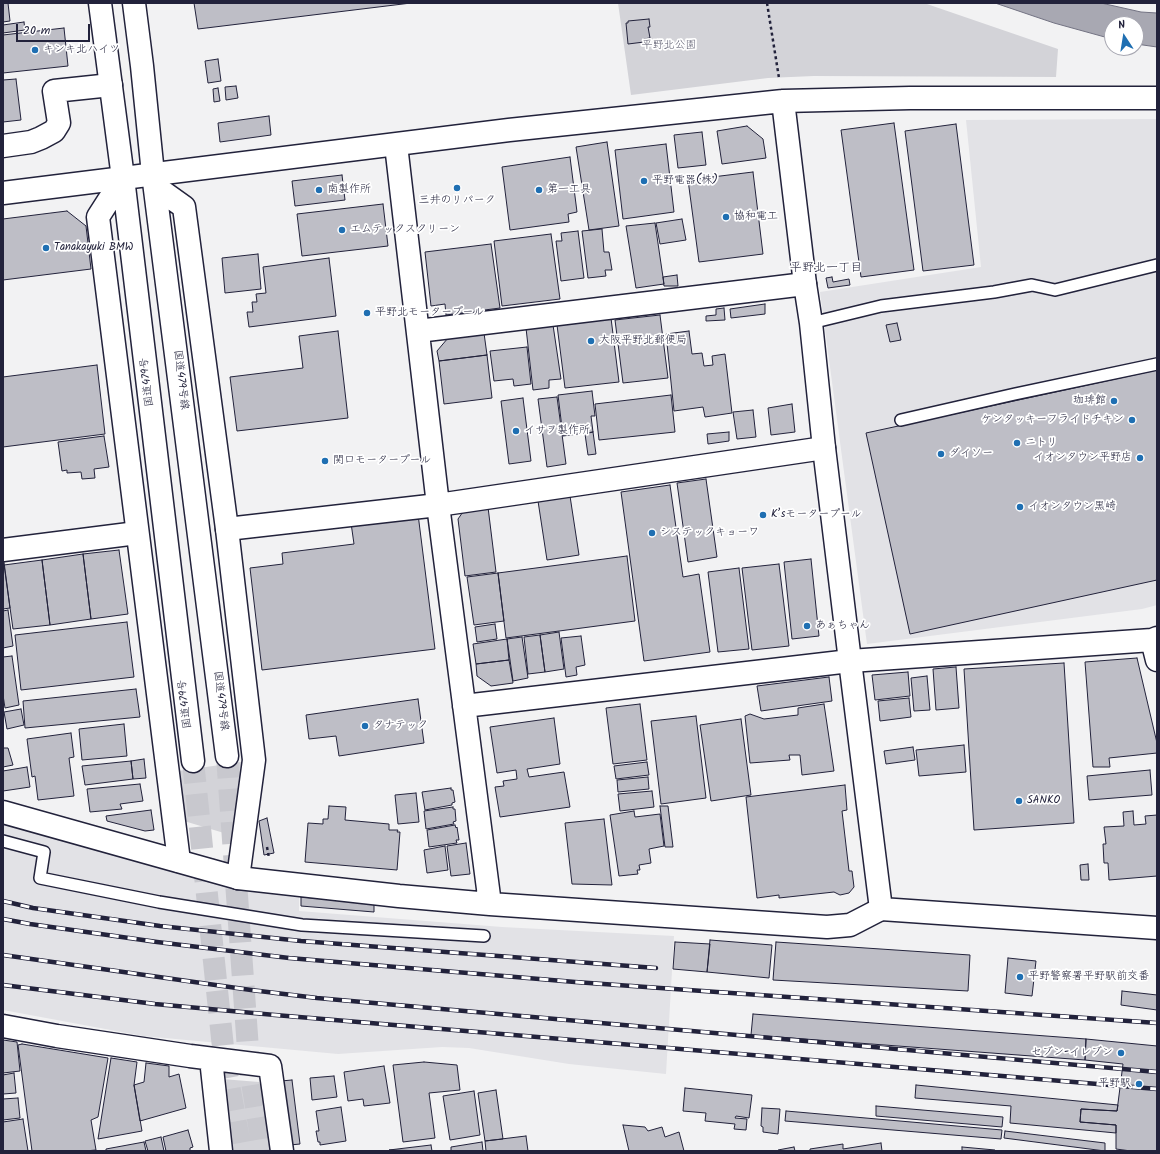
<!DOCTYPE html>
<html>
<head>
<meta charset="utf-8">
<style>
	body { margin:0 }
	#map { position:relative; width:1160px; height:1154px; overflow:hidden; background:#f2f2f3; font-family:Kalam,sans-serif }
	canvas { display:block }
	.frame { position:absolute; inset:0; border:4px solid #22223b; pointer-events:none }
	.north { position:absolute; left:1104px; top:16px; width:40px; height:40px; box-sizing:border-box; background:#fff; border:1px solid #a7a7b1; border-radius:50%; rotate:348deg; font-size:11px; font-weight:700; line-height:16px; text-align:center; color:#22223b }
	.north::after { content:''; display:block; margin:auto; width:14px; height:18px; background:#1f6fb2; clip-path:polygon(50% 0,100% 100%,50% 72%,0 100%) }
	.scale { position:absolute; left:16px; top:24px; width:74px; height:18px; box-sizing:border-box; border:2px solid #22223b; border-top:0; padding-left:5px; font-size:12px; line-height:14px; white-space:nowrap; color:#22223b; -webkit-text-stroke:3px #fff; paint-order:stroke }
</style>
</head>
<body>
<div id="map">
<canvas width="1160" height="1154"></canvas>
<div class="frame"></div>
<div class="north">N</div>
<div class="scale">20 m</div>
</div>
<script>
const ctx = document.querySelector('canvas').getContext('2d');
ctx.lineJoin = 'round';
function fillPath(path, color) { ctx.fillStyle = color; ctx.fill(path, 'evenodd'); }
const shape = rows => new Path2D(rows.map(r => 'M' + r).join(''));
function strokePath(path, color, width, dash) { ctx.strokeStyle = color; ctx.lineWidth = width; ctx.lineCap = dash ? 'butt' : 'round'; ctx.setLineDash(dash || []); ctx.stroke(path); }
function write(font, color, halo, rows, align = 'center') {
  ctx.font = font + ' Kalam,"Klee One",sans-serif'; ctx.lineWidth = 3.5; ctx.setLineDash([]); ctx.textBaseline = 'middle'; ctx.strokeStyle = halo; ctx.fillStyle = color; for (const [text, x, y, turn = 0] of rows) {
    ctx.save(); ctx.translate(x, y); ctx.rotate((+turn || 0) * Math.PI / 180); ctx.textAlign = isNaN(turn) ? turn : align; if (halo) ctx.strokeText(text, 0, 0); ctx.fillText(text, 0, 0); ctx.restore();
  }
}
const built = shape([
	[1157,119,1157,605,1142,609,867,644,820,292,981,267,966,120],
	[3,824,186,875,299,897,299,911,502,927,674,936,666,1074,569,1064,469,1048,442,1047,338,1054,143,1036,3,1010]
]);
const green = shape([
	[618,3,924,3,1058,49,1056,77,814,76,768,78,631,95],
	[241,762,234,836,184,821,178,771],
	[222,1079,259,1082,265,1092,271,1151,231,1151]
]);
const water = shape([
	[995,3,1101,3,1141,12,1157,13,1157,47,1136,44,1136,24,1112,24,1112,39,1054,23,995,3]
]);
const building = shape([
	[3,3,8,3,10,21,3,22,3,3],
	[194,3,411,3,198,29,194,3],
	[649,19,650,27,648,27,650,38,643,39,644,42,628,44,626,23,628,23,628,21,649,19],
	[24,22,25,30,3,33,3,25,24,22],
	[64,28,68,66,3,73,3,35,64,28],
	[218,59,221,81,208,83,205,61,218,59],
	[16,79,21,120,3,122,3,80,16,79],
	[236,86,238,98,226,100,225,87,236,86],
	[218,88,220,101,214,102,213,89,218,88],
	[269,116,271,135,220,142,218,123,269,116],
	[894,123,914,270,861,277,841,130,894,123],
	[956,124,974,265,923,271,905,131,956,124],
	[747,126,763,139,766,158,722,164,717,131,747,126],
	[702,132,706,165,678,168,674,135,702,132],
	[607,142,619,226,589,230,576,147,607,142],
	[666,144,674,212,623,219,615,150,666,144],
	[570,157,577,212,568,214,569,222,510,230,502,167,570,157],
	[753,172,763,254,699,262,688,180,753,172],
	[342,175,345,200,295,206,292,181,342,175],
	[383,204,388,246,302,256,297,214,383,204],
	[67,211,86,226,91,269,3,280,3,219,67,211],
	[682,219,686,240,660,244,656,223,682,219],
	[655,223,664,284,636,288,626,226,655,223],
	[602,229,604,252,609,252,612,270,605,270,606,276,588,278,582,231,602,229],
	[578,231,584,278,561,281,556,241,562,241,561,233,578,231],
	[551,234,560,299,502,306,494,241,551,234],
	[491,244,500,308,446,315,445,304,431,306,425,252,491,244],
	[258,254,261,289,225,293,222,258,258,254],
	[329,258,336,316,249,327,247,312,253,312,252,302,257,302,256,294,266,293,263,267,329,258],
	[677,275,678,286,664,286,663,277,677,275],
	[832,277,833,282,849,279,850,285,828,288,826,278,832,277],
	[765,304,765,314,731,318,730,309,765,304],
	[724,308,725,320,706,321,706,316,716,315,716,309,724,308],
	[660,315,668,378,623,383,615,320,660,315],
	[611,318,619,382,565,388,557,325,611,318],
	[897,323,901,340,890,342,886,325,897,323],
	[553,325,561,379,549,380,549,388,533,390,526,328,553,325],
	[338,331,348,418,237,431,230,377,303,368,299,336,338,331],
	[689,331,692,354,702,353,704,366,713,365,712,356,725,354,732,413,705,417,703,407,674,411,666,334,689,331],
	[484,333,487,355,439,361,437,351,448,338,484,333],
	[527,347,531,384,514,386,513,379,494,381,490,351,527,347],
	[487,355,492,398,444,404,439,361,487,355],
	[97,365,105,434,3,447,3,377,97,365],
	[1157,370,1157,580,910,634,866,433,1157,370],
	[592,391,595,416,591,416,593,432,563,436,558,395,592,391],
	[671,395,675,432,599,440,595,404,671,395],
	[557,397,566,464,547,467,538,399,557,397],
	[523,398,531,461,509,464,501,401,523,398],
	[792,404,795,432,771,435,768,408,792,404],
	[753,410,756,437,737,439,733,412,753,410],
	[593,432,596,454,588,455,585,434,593,432],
	[729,432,729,441,708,444,707,434,729,432],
	[104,436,109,467,94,469,95,478,82,479,81,472,67,473,67,470,62,471,58,442,104,436],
	[706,479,717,557,688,562,677,483,706,479],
	[670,485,683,577,699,574,710,652,644,661,621,492,670,485],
	[570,496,579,555,547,560,538,501,570,496],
	[488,507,496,572,465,576,458,519,465,509,488,507],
	[418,514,435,649,262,670,250,568,283,564,282,553,354,544,351,523,418,514],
	[119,550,128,614,91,619,83,554,119,550],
	[83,554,91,619,50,625,42,560,83,554],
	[627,556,635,621,506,638,498,573,627,556],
	[811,559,819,636,792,639,784,562,811,559],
	[42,560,50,625,13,629,4,565,42,560],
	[3,562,4,562,10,608,3,609,3,562],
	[779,564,789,646,752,650,742,568,779,564],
	[739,568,749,649,718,652,708,572,739,568],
	[498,573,504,621,474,625,467,577,498,573],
	[8,610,13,646,3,648,3,611,8,610],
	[127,622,134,677,21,690,15,635,127,622],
	[495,624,497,639,477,642,475,627,495,624],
	[559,632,564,669,545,672,540,635,559,632],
	[540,635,545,672,528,674,524,637,540,635],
	[581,636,585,665,576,667,577,675,566,677,561,638,581,636],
	[522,637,528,678,513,681,507,639,522,637],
	[507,639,509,660,476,664,473,644,507,639],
	[12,656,19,705,5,708,3,695,3,657,12,656],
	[1137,658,1157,743,1157,753,1109,758,1110,767,1093,767,1085,662,1137,658],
	[509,660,513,683,491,686,477,676,476,664,509,660],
	[1064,663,1074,823,974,830,964,669,1064,663],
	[956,667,959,708,936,710,933,669,956,667],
	[908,672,910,696,875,700,872,675,908,672],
	[927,676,930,710,914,711,911,678,927,676],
	[829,677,832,701,761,711,757,686,829,677],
	[136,689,140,717,25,728,23,701,136,689],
	[909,698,911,717,880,721,878,701,909,698],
	[418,699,424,743,339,756,336,736,309,739,306,715,418,699],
	[640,704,647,760,613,764,606,708,640,704],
	[824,704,834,771,802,775,800,755,789,755,790,760,750,763,745,716,750,714,764,719,798,715,798,708,824,704],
	[21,709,24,725,7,729,4,712,21,709],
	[696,716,706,798,661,804,651,721,696,716],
	[554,718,560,764,527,769,529,777,564,772,570,807,500,817,495,787,504,786,503,781,517,779,516,770,497,773,490,727,554,718],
	[741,719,751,795,711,801,700,725,741,719],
	[124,724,127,756,82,760,79,729,124,724],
	[71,733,74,757,69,758,74,796,38,800,35,776,32,777,27,739,71,733],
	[964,745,966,772,919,776,916,750,964,745],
	[913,747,915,760,886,764,884,751,913,747],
	[3,748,8,748,13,765,3,767,3,748],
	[144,759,146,778,133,779,131,761,144,759],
	[131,761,133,779,85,785,82,766,131,761],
	[647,762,649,775,616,779,614,766,647,762],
	[27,767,30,787,3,791,3,771,27,767],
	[1150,770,1152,795,1089,800,1087,776,1150,770],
	[648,777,649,789,618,792,617,780,648,777],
	[140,784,143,801,120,804,122,809,90,812,87,789,140,784],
	[845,785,847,810,842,811,849,871,852,871,854,887,849,893,840,895,834,892,779,898,779,895,757,898,746,797,845,785],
	[451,788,451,790,453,790,455,802,452,803,452,805,425,810,422,792,451,788],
	[652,791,654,807,620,811,618,794,652,791],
	[416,793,419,822,398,824,395,795,416,793],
	[329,806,346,807,345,820,389,824,389,830,398,830,397,832,400,832,397,870,305,862,308,823,323,824,323,819,328,819,329,806],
	[660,806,668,806,673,847,665,847,660,806],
	[453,807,453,809,455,809,456,821,453,822,454,824,426,829,424,811,453,807],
	[151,810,154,830,145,831,107,821,106,816,151,810],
	[634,811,635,817,660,814,664,846,649,849,651,863,639,865,640,870,637,870,638,874,619,876,610,815,634,811],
	[1133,811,1134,825,1146,824,1145,816,1157,815,1157,876,1109,880,1108,863,1104,863,1103,844,1106,844,1104,827,1124,826,1123,812,1133,811],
	[267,818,274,853,264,855,259,821,267,818],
	[604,819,612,885,572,884,565,823,604,819],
	[455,825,456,828,457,827,459,840,456,840,457,843,429,847,427,830,455,825],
	[466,843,470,874,451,876,447,846,466,843],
	[445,846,448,870,427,873,424,850,445,846],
	[1088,864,1089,880,1081,880,1080,865,1088,864],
	[301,897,374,903,374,912,301,906,301,897],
	[710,940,772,945,769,978,707,972,710,940],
	[675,942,710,944,707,972,673,969,675,942],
	[776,942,970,955,968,991,773,980,776,942],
	[1008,958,1036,961,1032,996,1005,993,1008,958],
	[1122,991,1157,995,1157,1010,1121,1005,1122,991],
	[753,1014,1086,1039,1085,1060,751,1035,753,1014],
	[1086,1039,1157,1046,1157,1151,1131,1151,1116,1149,1116,1125,1080,1122,1081,1109,1117,1111,1123,1064,1085,1060,1086,1039],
	[3,1040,17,1042,20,1071,3,1073,3,1040],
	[22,1044,108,1058,98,1117,91,1120,96,1150,85,1151,32,1151,18,1045,22,1044],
	[111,1058,137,1062,134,1085,142,1131,98,1139,111,1058],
	[424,1062,457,1065,460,1090,429,1093,435,1138,403,1142,393,1065,424,1062],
	[146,1063,169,1066,169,1077,179,1074,186,1108,140,1121,134,1085,144,1082,146,1063],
	[384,1066,390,1103,364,1106,363,1099,348,1101,344,1072,384,1066],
	[14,1073,16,1093,3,1094,3,1075,14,1073],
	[334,1076,337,1097,312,1100,310,1078,334,1076],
	[292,1080,300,1144,290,1145,281,1081,292,1080],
	[916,1085,1118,1105,1117,1111,1081,1109,1080,1122,1116,1125,1116,1133,1010,1123,1011,1106,915,1098,916,1085],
	[685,1088,752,1095,749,1118,736,1116,735,1118,747,1119,746,1130,734,1129,735,1124,705,1121,706,1113,683,1111,685,1088],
	[496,1090,503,1139,485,1141,478,1093,496,1090],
	[474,1091,480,1135,450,1140,443,1096,474,1091],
	[18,1098,20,1118,3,1120,3,1099,18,1098],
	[876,1106,1003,1117,1002,1127,876,1116,876,1106],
	[341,1107,346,1141,320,1145,320,1142,318,1142,316,1131,319,1131,316,1111,341,1107],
	[762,1108,780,1109,778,1134,763,1132,763,1127,761,1126,762,1108],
	[786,1111,1002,1130,1001,1139,785,1121,786,1111],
	[23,1119,28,1151,3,1151,3,1122,23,1119],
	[623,1125,645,1127,648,1131,662,1127,665,1137,679,1132,684,1151,629,1151,623,1125],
	[188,1130,193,1147,190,1148,190,1151,166,1151,163,1137,188,1130],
	[1005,1131,1105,1143,1105,1151,1004,1138,1005,1131],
	[526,1136,528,1151,486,1151,485,1141,526,1136],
	[161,1137,164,1151,148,1151,145,1141,161,1137],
	[144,1142,146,1151,106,1151,106,1149,144,1142],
	[482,1142,483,1151,451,1151,451,1147,482,1142],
	[881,1143,882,1151,810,1151,810,1149,843,1144,843,1149,881,1143],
	[431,1145,432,1151,389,1150,431,1145],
	[794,1147,795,1151,779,1151,778,1150,794,1147],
	[962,1147,995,1150,995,1151,962,1151,962,1147]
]);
const trunkTunnel = shape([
	[227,756,249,1063,263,1151],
	[193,761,224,1057,241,1151]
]);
const path = shape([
	[767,3,779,78],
	[267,847,269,858]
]);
const service = shape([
	[811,323,881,306,994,292,1032,285,1055,290,1157,265],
	[901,420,1015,394,1157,364],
	[3,841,44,852,40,878,159,902,302,925,484,936]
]);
const minor = shape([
	[396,145,438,505,490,904],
	[3,146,31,142,41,138,54,131,59,123,54,91,111,85],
	[418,331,805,284],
	[227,529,438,505,824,448],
	[3,550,137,533],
	[1152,640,1157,660],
	[464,706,850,661,1152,640,1157,638],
	[3,812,238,878,399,896,490,904,827,927,850,925,881,909],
	[3,1026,57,1036,190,1056,270,1066,282,1151],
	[211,1059,221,1151]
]);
const tertiary = shape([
	[783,101,805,284,811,323,824,448,850,661,881,909,1157,928],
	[3,193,509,130,783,101,910,98,1157,98]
]);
const trunk = shape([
	[100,3,123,178,193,761],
	[134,3,142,66,153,174,227,756],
	[123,178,98,217,179,861],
	[156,187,184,207,227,529,254,760,238,878]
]);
const rail = shape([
	[3,901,33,908,160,926,301,941,656,968],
	[3,919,30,924,157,942,289,958,575,982,1157,1023],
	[3,955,251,990,317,998,1157,1072],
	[3,985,155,1004,275,1015,1157,1089]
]);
const markers = [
	[35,50,4,"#1f6fb2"],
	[644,181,4,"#1f6fb2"],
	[457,188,4,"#1f6fb2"],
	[319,190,4,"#1f6fb2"],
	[539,190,4,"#1f6fb2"],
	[726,217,4,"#1f6fb2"],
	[342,230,4,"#1f6fb2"],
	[46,248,4,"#1f6fb2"],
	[367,313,4,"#1f6fb2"],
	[591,341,4,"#1f6fb2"],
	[1114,401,4,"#1f6fb2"],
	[1132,420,4,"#1f6fb2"],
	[516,431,4,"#1f6fb2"],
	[1017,443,4,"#1f6fb2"],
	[941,454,4,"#1f6fb2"],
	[1140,458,4,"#1f6fb2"],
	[325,461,4,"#1f6fb2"],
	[1020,507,4,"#1f6fb2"],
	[763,515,4,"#1f6fb2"],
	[652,533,4,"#1f6fb2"],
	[807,626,4,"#1f6fb2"],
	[365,726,4,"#1f6fb2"],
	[1019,801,4,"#1f6fb2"],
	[1020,977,4,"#1f6fb2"],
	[1121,1053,4,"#1f6fb2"],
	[1139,1084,4,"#1f6fb2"]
];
const parkNames = [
	["平野北公園",669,46]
];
const poiNames = [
	["キンキ北ハイツ",43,50],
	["平野電器(株)",652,181],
	["南製作所",327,190],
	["第一工具",547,190],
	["三井のリパーク",457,201,"center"],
	["協和電工",734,217],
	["エムテックスクリーン",350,230],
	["Tanakayuki BMW",54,248],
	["平野北モータープール",375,313],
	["大阪平野北郵便局",599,341],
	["珈琲館",1106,401,"right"],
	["ケンタッキーフライドチキン",1124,420,"right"],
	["イサヲ製作所",524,431],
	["ニトリ",1025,443],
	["ダイソー",949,454],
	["イオンタウン平野店",1132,458,"right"],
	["関口モータープール",333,461],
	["イオンタウン黒崎",1028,507],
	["K’sモータープール",771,515],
	["システックキョーワ",660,533],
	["あぁちゃん",815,626],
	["タナテック",373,726],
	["SANKO",1027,801],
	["平野警察署平野駅前交番",1028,977],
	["セブン-イレブン",1113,1053,"right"],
	["平野駅",1131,1084,"right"]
];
const streetNames = [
	["国道479号線",180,380,83],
	["国道479号",148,382,-97],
	["国道479号線",220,701,83],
	["国道479号",186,704,-97]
];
const neighbourhoodNames = [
	["平野北一丁目",826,269]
];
fillPath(built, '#e2e2e6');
fillPath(green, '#d3d3d8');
fillPath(water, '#a8a8b2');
strokePath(water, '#727282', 1);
fillPath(building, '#bebec6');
strokePath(building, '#22223b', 1);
strokePath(trunkTunnel, '#c8c8ce', 22, [22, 11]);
strokePath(service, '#22223b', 14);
strokePath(minor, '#22223b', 25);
strokePath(tertiary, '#22223b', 25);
strokePath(trunk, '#22223b', 25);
strokePath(path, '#22223b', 2.5, [3, 3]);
strokePath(service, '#fff', 11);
strokePath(minor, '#fff', 22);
strokePath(tertiary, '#fff', 22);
strokePath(trunk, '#fff', 22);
strokePath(rail, '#22223b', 4.5);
strokePath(rail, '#fff', 3, [9]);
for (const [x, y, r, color] of markers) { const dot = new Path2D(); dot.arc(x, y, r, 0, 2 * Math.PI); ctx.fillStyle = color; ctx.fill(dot); strokePath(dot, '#fff', 1.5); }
write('11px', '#57576a', '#fff', parkNames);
write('11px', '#22223b', '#fff', poiNames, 'left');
write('11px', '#22223b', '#fff', streetNames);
write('12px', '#22223b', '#fff', neighbourhoodNames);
</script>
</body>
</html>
